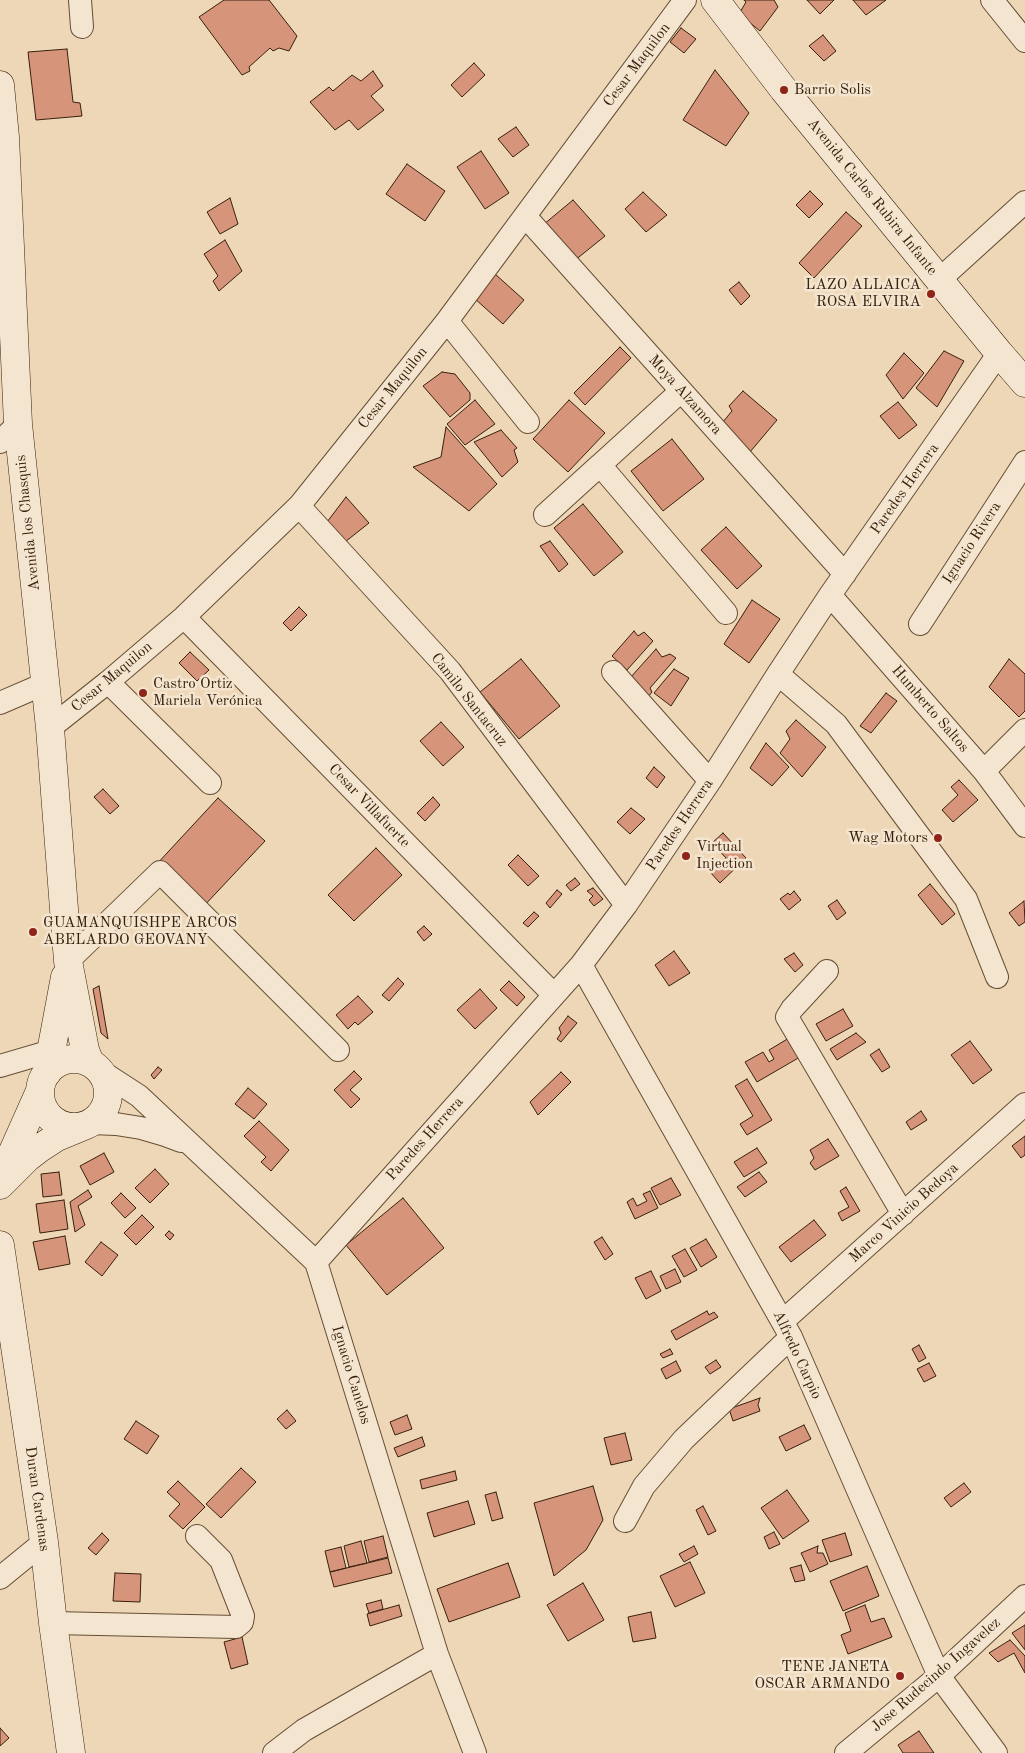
<!DOCTYPE html>
<html>
<head>
<meta charset="utf-8">
<style>
	body { margin:0 }
	canvas { display:block; background:#eed7b6 }
</style>
</head>
<body>
<canvas width="1025" height="1753"></canvas>
<script>
const ctx = document.querySelector('canvas').getContext('2d');
ctx.lineJoin = 'round';
function fillPath(path, color) { ctx.fillStyle = color; ctx.fill(path, 'evenodd'); }
const shape = rows => new Path2D(rows.map(r => 'M' + r).join(''));
function strokePath(path, color, width, dash) { ctx.strokeStyle = color; ctx.lineWidth = width; ctx.lineCap = dash ? 'butt' : 'round'; ctx.setLineDash(dash || []); ctx.stroke(path); }
function write(font, color, halo, rows, align = 'center') {
  ctx.font = font + ' "Old Standard TT",serif'; ctx.lineWidth = 5; ctx.setLineDash([]); ctx.textBaseline = 'middle'; ctx.strokeStyle = halo; ctx.fillStyle = color; for (const [text, x, y, turn = 0] of rows) {
    ctx.save(); ctx.translate(x, y); ctx.rotate((+turn || 0) * Math.PI / 180); ctx.textAlign = isNaN(turn) ? turn : align; if (halo) ctx.strokeText(text, 0, 0); ctx.fillText(text, 0, 0); ctx.restore();
  }
}
const building = shape([
	[224,0,269,0,297,36,289,51,279,48,273,51,270,48,249,67,250,71,242,75,199,17,224,0],
	[744,0,774,0,778,7,760,31,739,14,746,2,744,0],
	[807,0,834,0,820,14,807,0],
	[853,0,886,0,866,15,853,0],
	[681,28,696,39,684,53,670,42,681,28],
	[823,35,836,51,824,61,809,46,823,35],
	[67,49,73,102,80,103,82,116,36,120,28,52,67,49],
	[474,63,485,75,462,97,451,85,474,63],
	[715,70,749,113,726,146,683,120,715,70],
	[373,71,383,86,371,96,384,110,358,130,349,120,335,130,310,102,329,87,333,91,352,75,361,81,373,71],
	[516,127,529,145,513,157,498,139,516,127],
	[481,151,509,193,485,209,457,167,481,151],
	[407,164,445,191,425,221,386,194,407,164],
	[810,191,823,204,809,218,796,205,810,191],
	[643,192,667,215,646,232,625,209,643,192],
	[230,198,238,224,220,234,207,212,230,198],
	[573,200,605,236,574,261,543,225,573,200],
	[846,212,862,226,814,278,799,263,846,212],
	[225,240,242,271,219,291,213,281,218,276,204,254,225,240],
	[495,274,524,300,503,324,474,298,495,274],
	[739,282,750,296,741,305,729,290,739,282],
	[620,347,631,358,585,405,574,393,620,347],
	[944,351,964,361,937,407,916,388,944,351],
	[904,353,924,373,903,399,886,375,904,353],
	[442,372,455,374,470,393,470,400,450,417,423,386,442,372],
	[743,391,777,420,750,452,722,423,732,411,729,406,743,391],
	[475,400,495,424,465,445,447,424,475,400],
	[569,400,605,433,568,472,533,439,569,400],
	[898,402,917,425,899,439,880,416,898,402],
	[446,427,497,484,469,511,413,467,441,457,446,427],
	[501,430,517,448,514,450,518,462,502,477,474,442,501,430],
	[672,439,704,479,663,511,631,471,672,439],
	[346,497,369,523,345,542,327,522,346,497],
	[583,504,623,552,594,576,554,528,583,504],
	[726,527,762,566,737,589,701,550,726,527],
	[550,541,568,564,559,572,540,546,550,541],
	[752,600,780,619,749,663,724,644,752,600],
	[299,607,307,615,291,631,283,623,299,607],
	[634,631,638,636,644,632,653,641,627,670,612,656,634,631],
	[656,649,662,657,670,654,676,658,650,688,652,692,648,697,630,678,656,649],
	[190,652,209,670,197,681,179,663,190,652],
	[521,659,560,706,519,739,480,692,521,659],
	[1009,659,1025,674,1025,711,1019,717,989,687,1009,659],
	[674,669,689,678,671,706,654,693,674,669],
	[886,693,897,701,871,733,860,726,886,693],
	[796,720,826,747,802,777,780,753,790,739,786,731,796,720],
	[441,722,464,747,443,766,420,741,441,722],
	[766,743,789,767,772,786,750,768,766,743],
	[654,767,665,777,657,788,646,778,654,767],
	[959,780,978,800,953,822,942,810,958,795,951,787,959,780],
	[103,789,119,806,110,814,94,797,103,789],
	[433,797,440,805,425,821,417,813,433,797],
	[218,798,265,841,201,909,155,866,218,798],
	[631,808,645,819,630,834,617,822,631,808],
	[723,833,746,858,720,883,710,872,726,858,712,843,723,833],
	[376,848,402,875,354,921,328,895,376,848],
	[518,855,539,876,528,886,508,865,518,855],
	[575,878,580,884,571,891,566,885,575,878],
	[930,884,955,914,942,925,918,895,930,884],
	[593,888,603,899,594,906,589,900,593,896,587,891,593,888],
	[557,890,562,894,550,908,546,903,557,890],
	[794,891,801,900,789,910,780,899,788,893,790,895,794,891],
	[837,900,846,913,837,920,828,906,837,900],
	[1024,901,1025,922,1019,926,1009,913,1024,901],
	[534,912,539,916,528,927,523,923,534,912],
	[424,926,432,934,424,941,417,932,424,926],
	[674,951,690,973,669,986,655,965,674,951],
	[794,953,803,965,795,972,784,959,794,953],
	[398,978,404,984,389,1001,382,995,398,978],
	[509,981,525,997,517,1006,500,990,509,981],
	[99,986,108,1039,101,1033,93,989,99,986],
	[480,989,497,1008,475,1029,457,1010,480,989],
	[358,996,373,1012,358,1025,355,1022,348,1029,336,1015,358,996],
	[843,1009,853,1026,826,1041,816,1024,843,1009],
	[568,1016,577,1023,561,1042,557,1039,561,1033,559,1028,568,1016],
	[856,1033,866,1042,837,1060,830,1049,856,1033],
	[789,1038,800,1057,757,1082,745,1062,763,1052,769,1062,774,1059,769,1050,789,1038],
	[970,1041,992,1070,973,1084,951,1055,970,1041],
	[879,1049,890,1067,882,1072,870,1055,879,1049],
	[158,1067,162,1070,154,1079,151,1075,158,1067],
	[354,1071,362,1079,350,1090,360,1099,351,1108,334,1090,354,1071],
	[561,1072,571,1082,538,1115,530,1102,561,1072],
	[747,1079,772,1120,747,1135,740,1124,753,1116,735,1086,747,1079],
	[248,1088,267,1104,254,1119,235,1104,248,1088],
	[921,1111,927,1120,911,1130,906,1122,921,1111],
	[259,1121,289,1150,271,1171,261,1162,266,1157,244,1136,259,1121],
	[1025,1136,1025,1155,1021,1158,1012,1146,1025,1136],
	[828,1139,839,1156,815,1170,810,1163,814,1158,810,1150,828,1139],
	[757,1148,767,1163,744,1177,734,1162,757,1148],
	[104,1153,114,1172,90,1185,80,1166,104,1153],
	[155,1169,169,1184,150,1203,135,1188,155,1169],
	[59,1172,62,1195,43,1197,41,1174,59,1172],
	[759,1172,767,1182,745,1197,737,1187,759,1172],
	[671,1178,681,1195,660,1205,651,1188,671,1178],
	[846,1187,860,1211,842,1221,838,1213,849,1207,840,1191,846,1187],
	[88,1190,92,1197,78,1206,85,1225,75,1232,70,1202,88,1190],
	[650,1191,658,1208,635,1219,627,1202,633,1198,637,1206,647,1201,643,1194,650,1191],
	[121,1193,136,1208,125,1218,111,1203,121,1193],
	[403,1198,444,1248,387,1295,346,1245,403,1198],
	[64,1200,68,1229,40,1233,36,1204,64,1200],
	[142,1215,154,1227,136,1245,124,1233,142,1215],
	[814,1220,826,1235,791,1262,779,1247,814,1220],
	[169,1231,174,1235,170,1240,165,1235,169,1231],
	[65,1236,70,1264,39,1270,33,1242,65,1236],
	[602,1237,613,1254,605,1260,594,1242,602,1237],
	[706,1239,717,1257,701,1267,690,1248,706,1239],
	[101,1242,118,1255,102,1276,85,1262,101,1242],
	[685,1249,697,1270,684,1277,672,1256,685,1249],
	[675,1269,681,1282,666,1289,660,1276,675,1269],
	[651,1271,661,1291,646,1299,635,1278,651,1271],
	[707,1311,709,1315,714,1312,718,1317,676,1340,671,1331,707,1311],
	[919,1345,926,1358,919,1362,912,1349,919,1345],
	[670,1349,673,1354,663,1358,660,1354,670,1349],
	[716,1360,721,1367,710,1374,705,1367,716,1360],
	[676,1361,681,1371,666,1379,661,1369,676,1361],
	[929,1363,936,1376,924,1382,917,1369,929,1363],
	[760,1398,758,1405,760,1411,733,1421,729,1409,760,1398],
	[287,1410,296,1421,286,1429,277,1419,287,1410],
	[407,1415,412,1429,395,1435,390,1422,407,1415],
	[136,1421,159,1436,147,1454,124,1439,136,1421],
	[804,1425,811,1439,786,1451,779,1437,804,1425],
	[625,1433,632,1460,611,1465,604,1438,625,1433],
	[422,1437,425,1446,398,1457,394,1448,422,1437],
	[241,1468,256,1482,221,1518,206,1504,241,1468],
	[455,1471,457,1480,422,1489,420,1480,455,1471],
	[178,1481,205,1507,183,1529,169,1516,180,1504,167,1492,178,1481],
	[964,1483,971,1492,951,1507,944,1498,964,1483],
	[593,1486,603,1520,586,1550,554,1576,534,1503,593,1486],
	[787,1490,809,1521,783,1539,761,1508,787,1490],
	[496,1492,503,1518,492,1521,485,1495,496,1492],
	[468,1501,475,1524,434,1537,427,1513,468,1501],
	[703,1506,716,1531,708,1535,696,1510,703,1506],
	[774,1532,780,1544,769,1549,764,1537,774,1532],
	[102,1533,109,1540,96,1555,88,1548,102,1533],
	[845,1533,852,1555,830,1562,822,1540,845,1533],
	[383,1536,388,1557,369,1562,364,1541,383,1536],
	[361,1541,367,1563,349,1567,344,1546,361,1541],
	[694,1546,698,1554,684,1562,679,1554,694,1546],
	[818,1546,817,1553,823,1553,828,1564,810,1572,801,1553,818,1546],
	[341,1547,346,1568,330,1572,325,1551,341,1547],
	[388,1558,392,1573,334,1587,330,1572,388,1558],
	[690,1562,705,1593,675,1607,660,1576,690,1562],
	[508,1563,520,1597,449,1622,437,1589,508,1563],
	[801,1565,805,1580,795,1582,790,1568,801,1565],
	[867,1566,879,1596,843,1611,830,1581,867,1566],
	[115,1573,141,1574,140,1602,113,1601,115,1573],
	[583,1583,604,1620,568,1641,547,1605,583,1583],
	[381,1600,383,1609,369,1613,366,1604,381,1600],
	[399,1605,402,1616,370,1626,367,1614,399,1605],
	[865,1605,871,1622,884,1618,892,1637,848,1654,841,1635,851,1631,845,1613,865,1605],
	[651,1612,656,1638,633,1642,628,1617,651,1612],
	[1025,1625,1025,1650,1012,1633,1025,1625],
	[242,1637,248,1664,231,1669,224,1642,242,1637],
	[1010,1640,1025,1656,1025,1673,1014,1653,998,1662,989,1653,1010,1640],
	[0,1728,9,1738,0,1746,0,1728],
	[919,1731,934,1753,903,1753,898,1745,919,1731]
]);
const street = shape([
	[80,0,82,27],
	[992,0,1025,41],
	[525,216,845,574],
	[939,280,1025,202],
	[447,321,528,422],
	[681,391,600,465,726,613],
	[0,442,18,424],
	[299,506,450,671,626,905],
	[545,515,600,465],
	[830,595,984,771,1025,826],
	[184,617,554,995],
	[920,624,1025,462],
	[613,672,710,781],
	[778,674,836,724,966,899,997,977],
	[108,682,210,783],
	[0,703,44,684],
	[50,728,108,682,184,617,299,506,447,321,685,0],
	[984,771,1025,730],
	[68,961,160,872,338,1050],
	[581,965,791,1337,939,1676,996,1753],
	[827,971,792,1009,787,1017,903,1214],
	[0,1066,51,1051],
	[99,1070,139,1096,316,1262,437,1654,475,1753],
	[91,1123,116,1124,141,1128,165,1135,181,1141],
	[316,1262,581,965,626,905,710,781,778,674,830,595,999,353],
	[783,1321,1025,1104],
	[625,1521,644,1486,684,1439,791,1337],
	[0,1578,44,1542],
	[53,1623,236,1627,242,1622,243,1616,221,1560,197,1536],
	[274,1753,304,1730,437,1654],
	[846,1753,939,1676,1025,1596]
]);
const secondary = shape([
	[715,0,784,90,999,353,1025,383],
	[0,85,5,137,18,424,50,728,68,961,85,1050,90,1063],
	'40 1093a34 34 0 1 1 68 0a34 34 0 1 1-68 0Z',
	[47,1073,65,977],
	[2,1176,40,1091],
	[0,1185,27,1158,40,1148,57,1137,86,1125],
	[0,1245,44,1542,53,1623,71,1753]
]);
const markers = [
	[784,90,5,"#8f2418"],
	[931,294,5,"#8f2418"],
	[143,693,5,"#8f2418"],
	[938,838,5,"#8f2418"],
	[686,856,5,"#8f2418"],
	[33,932,5,"#8f2418"],
	[900,1676,5,"#8f2418"]
];
const streetNames = [
	["Cesar Maquilon",637,65,-53],
	["Avenida Carlos Rubira Infante",872,197,51],
	["Cesar Maquilon",393,388,-51],
	["Moya Alzamora",685,395,48],
	["Paredes Herrera",905,489,-55],
	["Avenida los Chasquis",28,523,-96],
	["Ignacio Rivera",972,543,-57],
	["Cesar Maquilon",112,677,-40],
	["Camilo Santacruz",469,700,52],
	["Humberto Saltos",930,709,49],
	["Cesar Villafuerte",369,806,46],
	["Paredes Herrera",680,825,-56],
	["Paredes Herrera",425,1139,-48],
	["Marco Vinicio Bedoya",904,1213,-42],
	["Alfredo Carpio",797,1355,65],
	["Ignacio Canelos",351,1375,73],
	["Duran Cardenas",37,1499,82],
	["Jose Rudecindo Ingavelez",936,1675,-41]
];
const poiNames = [
	["Barrio Solis",794,90],
	["LAZO ALLAICA",921,285,"right"],
	["ROSA ELVIRA",921,302,"right"],
	["Castro Ortiz",153,684],
	["Mariela Verónica",153,701],
	["Wag Motors",928,838,"right"],
	["Virtual",696,847],
	["Injection",696,864],
	["GUAMANQUISHPE ARCOS",43,923],
	["ABELARDO GEOVANY",43,940],
	["TENE JANETA",890,1667,"right"],
	["OSCAR ARMANDO",890,1684,"right"]
];
fillPath(building, '#d6947b');
strokePath(building, '#38200c', 1);
strokePath(street, '#664e36', 24);
strokePath(secondary, '#38200c', 29);
strokePath(street, '#f4e5d0', 22);
strokePath(secondary, '#f4e5d0', 28);
for (const [x, y, r, color] of markers) { const dot = new Path2D(); dot.arc(x, y, r, 0, 2 * Math.PI); ctx.fillStyle = color; ctx.fill(dot); strokePath(dot, '#f4e5d0', 2); }
write('15px', '#38200c', '#f4e5d0', streetNames);
write('15px', '#38200c', '#f4e5d0', poiNames, 'left');
</script>
</body>
</html>
